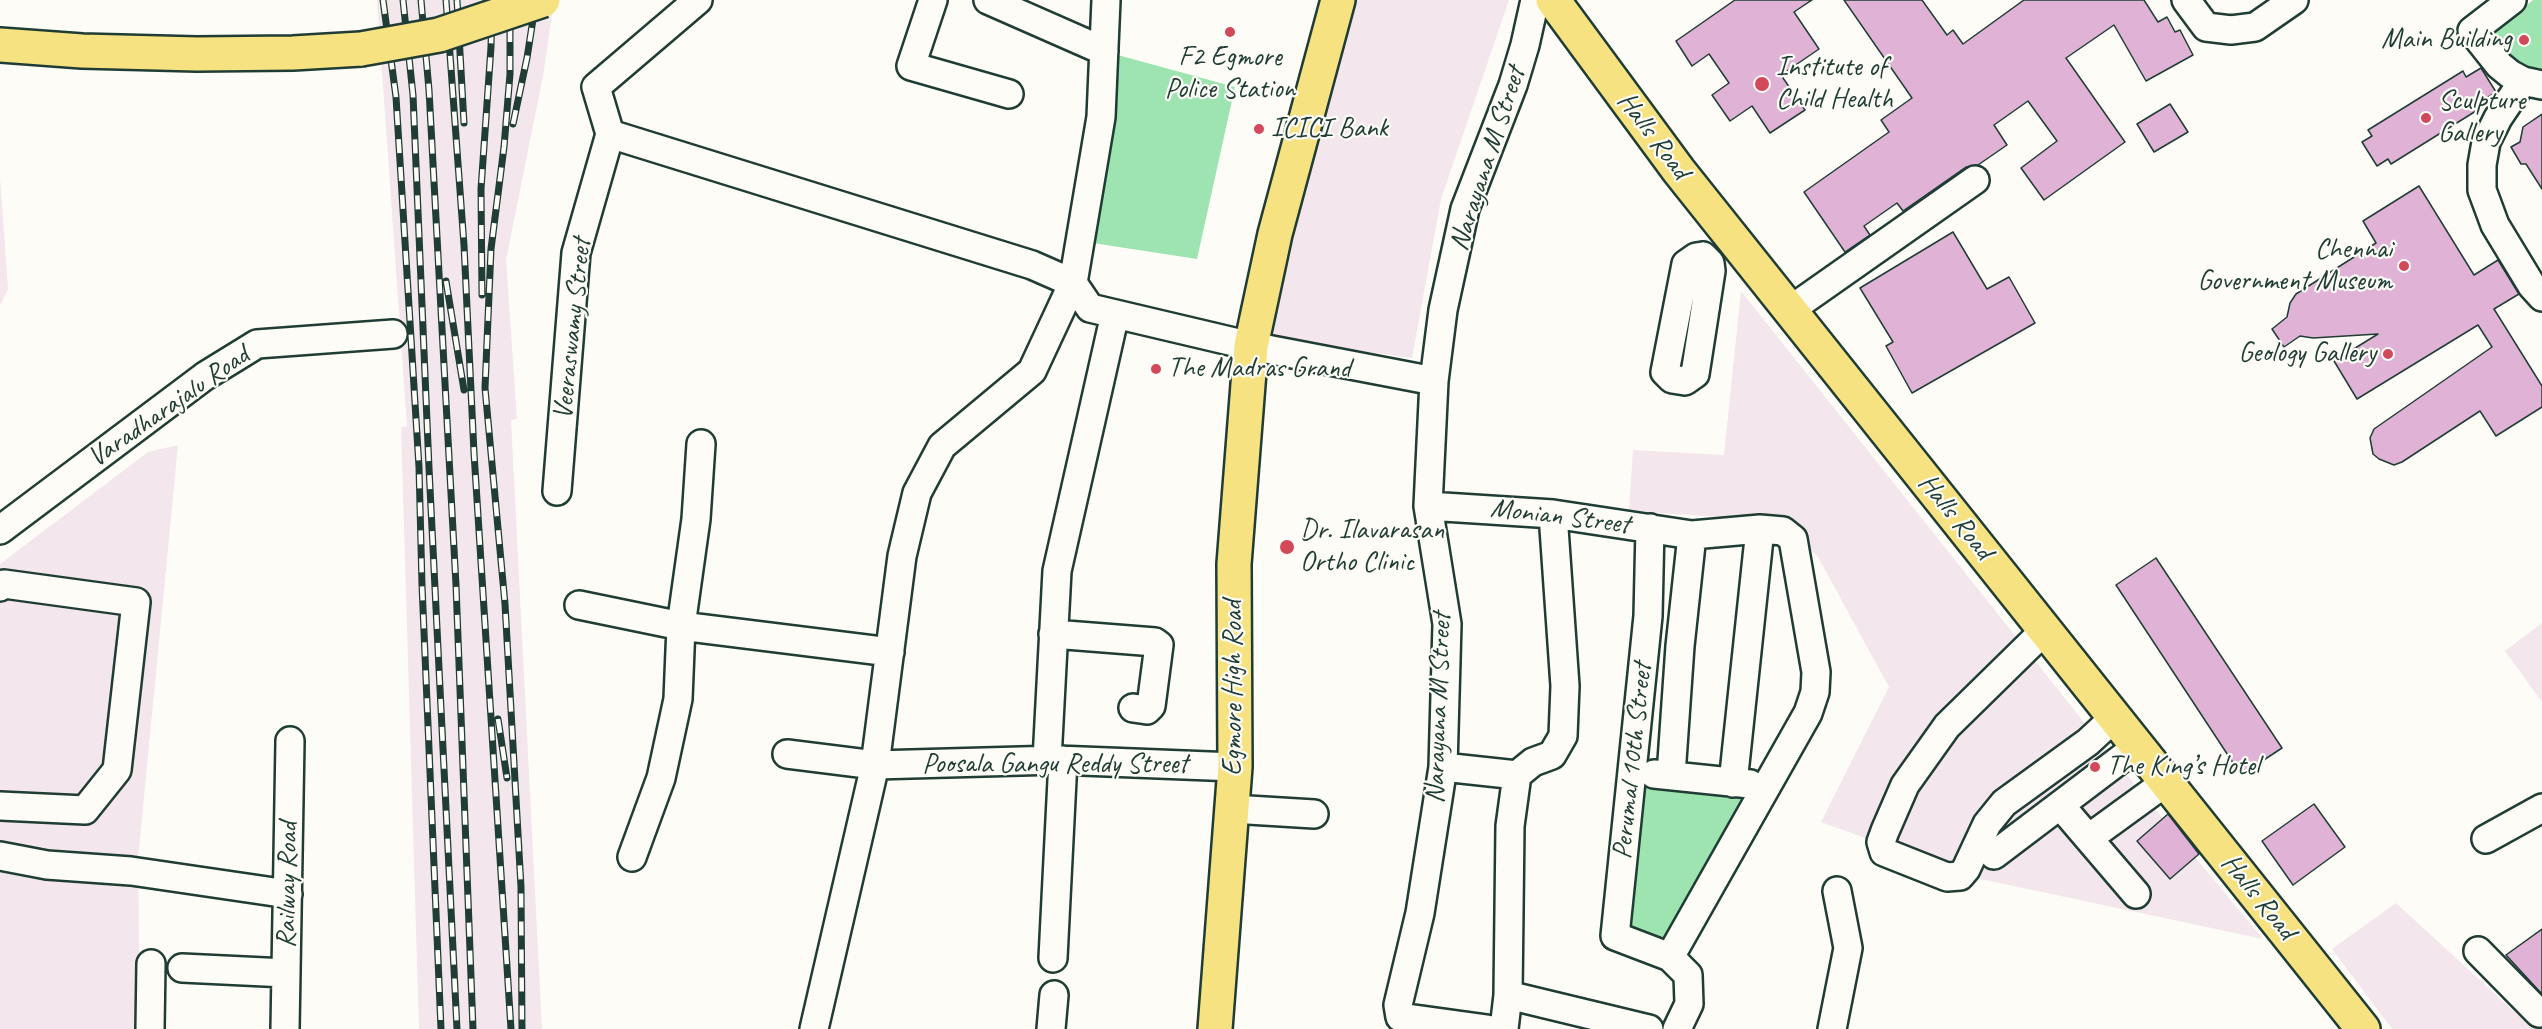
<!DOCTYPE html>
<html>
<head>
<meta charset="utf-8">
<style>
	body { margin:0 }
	canvas { display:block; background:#fdfcf7 }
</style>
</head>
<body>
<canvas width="2542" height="1029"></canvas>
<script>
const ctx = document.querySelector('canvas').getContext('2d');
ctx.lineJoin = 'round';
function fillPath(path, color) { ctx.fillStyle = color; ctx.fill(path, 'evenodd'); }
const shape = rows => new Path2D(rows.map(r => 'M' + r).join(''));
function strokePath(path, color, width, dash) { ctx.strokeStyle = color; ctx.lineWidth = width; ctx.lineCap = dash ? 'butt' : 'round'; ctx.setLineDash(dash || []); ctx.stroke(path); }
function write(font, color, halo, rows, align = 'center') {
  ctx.font = font + ' Caveat,sans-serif'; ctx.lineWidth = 4.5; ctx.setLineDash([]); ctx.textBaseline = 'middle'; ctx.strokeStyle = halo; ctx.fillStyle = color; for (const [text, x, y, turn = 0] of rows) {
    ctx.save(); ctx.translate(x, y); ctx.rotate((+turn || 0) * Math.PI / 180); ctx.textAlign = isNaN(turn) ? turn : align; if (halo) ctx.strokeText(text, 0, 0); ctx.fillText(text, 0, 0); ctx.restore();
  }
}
const built = shape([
	[377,0,554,0,543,76,506,260,517,419,511,420,542,1029,419,1029,401,427,407,426],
	[1348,0,1509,0,1441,199,1412,358,1273,339,1288,221],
	[0,177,8,289,0,305],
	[1741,291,2102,745,2263,939,1976,878,1821,822,1889,687,1818,557,1782,521,1629,511,1633,450,1724,455],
	[178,445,138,859,140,1029,0,1029,0,564,148,452],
	[2542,623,2542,702,2505,651],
	[2396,903,2529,1025,2542,1019,2542,1029,2392,1029,2332,949]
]);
const green = shape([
	[2533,0,2542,0,2542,77,2504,56,2492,35],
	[1114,54,1235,87,1197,259,1093,243],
	[1635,775,1749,784,1666,939,1616,930]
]);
const building = shape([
	[1735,0,1812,0,1794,12,1819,49,1781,75,1805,110,1770,133,1752,106,1730,121,1712,95,1729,83,1709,54,1692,66,1676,41,1735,0],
	[1844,0,1922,0,1947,35,1953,30,1963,44,2024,0,2144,0,2158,22,2167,17,2175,32,2180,30,2193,55,2146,81,2114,25,2066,58,2125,142,2044,200,2021,168,2057,141,2028,101,1994,125,2007,145,1978,165,1966,167,1903,211,1897,203,1864,226,1870,235,1845,252,1804,192,1889,132,1881,120,1912,98,1844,0],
	[2481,68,2496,92,2482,101,2484,106,2391,164,2388,159,2377,166,2362,142,2372,136,2368,130,2463,71,2466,77,2481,68],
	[2170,104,2188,132,2154,152,2137,124,2170,104],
	[2542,114,2542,189,2526,164,2521,164,2511,147,2520,142,2523,127,2542,114],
	[2419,186,2474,275,2498,260,2519,294,2494,309,2542,386,2542,407,2496,436,2480,411,2402,462,2394,465,2379,459,2373,454,2370,438,2374,429,2492,347,2478,325,2357,399,2334,361,2378,334,2313,338,2300,336,2284,347,2272,329,2287,317,2290,303,2296,294,2376,243,2363,221,2419,186],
	[1953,232,1987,289,2009,277,2035,323,1912,393,1886,346,1893,342,1860,288,1953,232],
	[2156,558,2282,748,2241,775,2116,585,2156,558],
	[2314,804,2345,847,2293,885,2262,841,2314,804],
	[2168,814,2199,854,2170,879,2137,841,2168,814],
	[2542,929,2542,994,2506,955,2542,929]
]);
const minor = shape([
	[933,0,911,66,1009,94],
	[988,0,1104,51],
	[2186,0,2206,27,2231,30,2255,27,2294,0],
	[2512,0,2472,31,2499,65,2510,74,2523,81,2542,85],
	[2523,81,2498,118,2486,142,2482,165,2482,190,2495,225,2532,286,2542,297],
	[610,134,1032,265,1073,283,1090,308,1251,346,1434,381],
	[610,134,596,87,698,0],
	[1703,256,1710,263,1711,271,1695,374,1685,381,1672,379,1665,372,1686,264,1696,257,1703,256],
	[1790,310,1975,180],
	[557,491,576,253,610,134],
	[1428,506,1553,514,1692,535,1760,529,1783,531,1793,539,1816,672,1815,692,1808,713,1670,957,1688,975,1689,1004,1677,1029],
	[1650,528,1648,616,1615,936,1670,957],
	[0,530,205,376,257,344,393,334],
	[0,587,4,584,136,602,117,770,85,810,0,806],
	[579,605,681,626,890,652],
	[2045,630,1947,726,1905,785,1885,831,1881,842,1884,852,1947,877,1960,876,1966,869,1987,824,2004,803,2088,742,2115,717],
	[1053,634,1155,642,1159,645,1151,706,1147,710,1133,708],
	[787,754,875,765,1057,760,1235,767],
	[1047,760,1057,571,1115,314],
	[1443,767,1517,775,1533,762,1552,755,1563,736,1565,686,1553,514],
	[1654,774,1750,784],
	[1671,775,1680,646,1692,535],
	[1733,783,1760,529],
	[2060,805,2136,894],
	[1232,809,1314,814],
	[2089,838,2166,782],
	[2486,839,2542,808],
	[1994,855,2138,746],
	[0,856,47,865,131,871,288,894],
	[632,857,661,778,678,699,681,626,696,519,701,444],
	[2478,951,2539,1013,2542,1011],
	[1053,958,1063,760],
	[182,968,286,973],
	[1508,995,1649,1029],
	[150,1029,151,964],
	[285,1029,290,741],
	[814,1029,875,765,902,556,917,493,942,446,1032,371,1073,283,1101,117,1106,0],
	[1051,1029,1054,995],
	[1487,1029,1400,1017,1398,1005,1420,913,1443,767,1447,624,1428,506,1434,381,1443,310,1465,209,1513,85,1525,45,1535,0],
	[1504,1029,1508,995,1510,826,1517,775],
	[1832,1029,1848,948,1837,891]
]);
const major = shape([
	[1553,0,1679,171,2363,1029],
	[0,45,82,51,197,54,293,53,361,49],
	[1215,1029,1235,767,1234,564,1251,346,1275,234,1338,0]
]);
const rail = shape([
	[383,0,396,97,419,467,422,585,441,1029],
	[403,0,413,95,429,468,457,1029],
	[421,0,429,90,456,585,473,1029],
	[446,0,464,245,474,453,511,1029],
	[457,0,464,123],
	[510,0,510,74,504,147,491,249,485,388,505,604,521,887,522,1029],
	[513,124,527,58,536,0],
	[446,281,464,390],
	[482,295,481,189,491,47,492,0],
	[498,719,507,778]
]);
const majorBridge = shape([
	[361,49,439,35,543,0]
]);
const markers = [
	[1230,32,6,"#d1495b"],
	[2524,40,6,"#d1495b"],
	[1762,84,8,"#d1495b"],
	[2426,118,6,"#d1495b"],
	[1259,129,6,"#d1495b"],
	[2404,266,6,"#d1495b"],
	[2388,354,6,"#d1495b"],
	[1156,369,6,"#d1495b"],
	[1287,547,8,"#d1495b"],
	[2095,767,6,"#d1495b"]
];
const poiNames = [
	["Main Building",2512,40,"right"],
	["F2 Egmore",1230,58,"center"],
	["Police Station",1230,90,"center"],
	["Institute of",1776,68],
	["Child Health",1776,100],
	["Sculpture",2438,102],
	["Gallery",2438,134],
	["ICICI Bank",1271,129],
	["Chennai",2392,250,"right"],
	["Government Museum",2392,282,"right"],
	["Geology Gallery",2376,354,"right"],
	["The Madras Grand",1168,369],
	["Dr. Ilavarasan",1300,531],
	["Ortho Clinic",1300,563],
	["The King’s Hotel",2107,767]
];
const streetNames = [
	["Halls Road",1653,136,53],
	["Narayana M Street",1488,159,-72],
	["Veeraswamy Street",573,329,-84],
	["Varadharajalu Road",169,407,-35],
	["Monian Street",1560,517,7],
	["Halls Road",1955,517,51],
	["Egmore High Road",1234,688,-90],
	["Narayana M Street",1439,708,-88],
	["Perumal 10th Street",1633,761,-84],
	["Poosala Gangu Reddy Street",1055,765],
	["Railway Road",288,885,-89],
	["Halls Road",2258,897,51]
];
fillPath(built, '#f4e6ed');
fillPath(green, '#9de4b1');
fillPath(building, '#dfb2d6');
strokePath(building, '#1f3d34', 1.5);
strokePath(minor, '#1f3d34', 32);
strokePath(major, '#1f3d34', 38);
strokePath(minor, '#fdfcf7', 27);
strokePath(major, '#f7e281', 33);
strokePath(rail, '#1f3d34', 7);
strokePath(rail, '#fdfcf7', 4.5, [14]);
strokePath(majorBridge, '#1f3d34', 38, []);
strokePath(majorBridge, '#f7e281', 33);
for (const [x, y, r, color] of markers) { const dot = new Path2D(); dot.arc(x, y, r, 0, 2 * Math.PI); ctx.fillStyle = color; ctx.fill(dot); strokePath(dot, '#fdfcf7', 2); }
write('28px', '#1f3d34', '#fdfcf7', poiNames, 'left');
write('28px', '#1f3d34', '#fdfcf7', streetNames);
</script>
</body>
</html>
